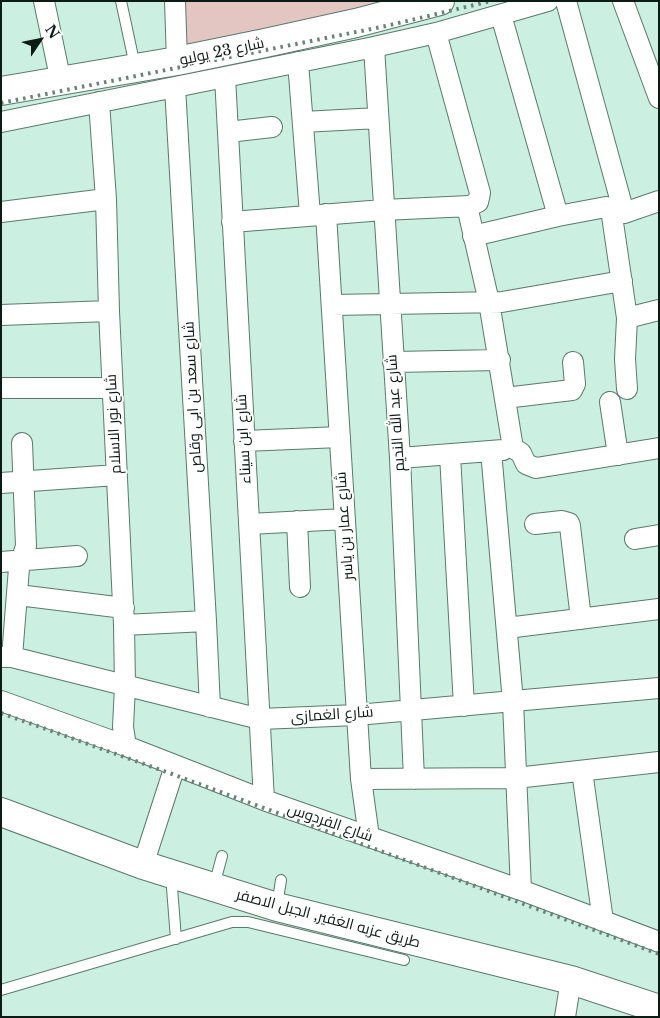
<!DOCTYPE html>
<html>
<head>
<meta charset="utf-8">
<style>
	body { margin:0 }
	#map { position:relative; width:660px; height:1018px; overflow:hidden; background:#cbefe0; font-family:"Libre Baskerville",serif }
	canvas { display:block }
	.frame { position:absolute; inset:0; border:2px solid #0d1b15; pointer-events:none }
	.north { position:absolute; left:15px; top:15px; width:50px; height:50px; -webkit-text-stroke:4px #fff; paint-order:stroke; rotate:56deg; font-size:14px; font-weight:700; line-height:20px; text-align:center; color:#0d1b15 }
	.north::after { content:''; display:block; margin:auto; width:18px; height:22px; background:#0d1b15; clip-path:polygon(50% 0,100% 100%,50% 72%,0 100%) }
</style>
</head>
<body>
<div id="map">
<canvas width="660" height="1018"></canvas>
<div class="frame"></div>
<div class="north">N</div>
</div>
<script>
const ctx = document.querySelector('canvas').getContext('2d');
ctx.lineJoin = 'round';
function fillPath(path, color) { ctx.fillStyle = color; ctx.fill(path, 'evenodd'); }
const shape = rows => new Path2D(rows.map(r => 'M' + r).join(''));
function strokePath(path, color, width, dash) { ctx.strokeStyle = color; ctx.lineWidth = width; ctx.lineCap = dash ? 'butt' : 'round'; ctx.setLineDash(dash || []); ctx.stroke(path); }
function write(font, color, halo, rows, align = 'center') {
  ctx.font = font + ' "Libre Baskerville",Cairo,serif'; ctx.lineWidth = 4; ctx.setLineDash([]); ctx.textBaseline = 'middle'; ctx.strokeStyle = halo; ctx.fillStyle = color; for (const [text, x, y, turn = 0] of rows) {
    ctx.save(); ctx.translate(x, y); ctx.rotate((+turn || 0) * Math.PI / 180); ctx.textAlign = isNaN(turn) ? turn : align; if (halo) ctx.strokeText(text, 0, 0); ctx.fillText(text, 0, 0); ctx.restore();
  }
}
const green = shape([
	[183,1,404,1,185,57]
]);
const lane = shape([
	[121,1,135,66],
	[171,875,176,939],
	[214,886,222,856],
	[277,906,281,880],
	[1,990,232,922,248,922,404,960]
]);
const street = shape([
	[44,1,61,82],
	[175,1,177,61],
	[566,1,624,213],
	[623,1,659,98],
	[501,15,558,216],
	[374,47,400,458,414,779],
	[298,62,310,215],
	[225,77,264,800],
	[175,87,206,621,210,707],
	[99,102,106,199,109,311,124,625,125,686,123,727,126,746],
	[1,122,374,47,436,33,548,1],
	[303,122,378,118],
	[228,132,272,127],
	[467,206,489,302,513,448],
	[611,209,627,318,625,359,627,389],
	[1,212,106,199],
	[326,214,361,779,369,837],
	[232,222,383,210,470,206,478,202,480,193,436,33],
	[473,236,558,216,606,207,615,212,624,213,659,201],
	[332,305,502,302,622,281],
	[1,315,109,311],
	[627,318,659,310],
	[393,362,500,360],
	[1,388,112,388],
	[505,398,572,390,575,384,573,362],
	[610,402,618,455],
	[244,441,340,437],
	[513,448,521,453,526,464,536,468,659,448],
	[491,451,513,702,521,890],
	[450,455,464,706],
	[400,458,503,450],
	[1,483,117,475],
	[297,521,300,587],
	[249,524,345,519],
	[535,524,562,521,569,523,570,526,581,619],
	[635,539,659,535],
	[1,562,77,556],
	[18,595,124,608],
	[124,625,206,621],
	[507,628,659,609],
	[1,657,12,657,19,568,26,546,22,443],
	[12,657,260,719,357,715,659,688],
	[1,701,126,746,264,800,521,890,659,942],
	[582,771,603,921],
	[361,779,516,778,659,762],
	[143,865,175,766],
	[565,1017,571,980]
]);
const secondary = shape([
	[1,91,177,61,265,43,356,23,440,1],
	[1,812,143,865,277,907,571,980,659,1009]
]);
const rail = shape([
	[1,103,386,26,491,1],
	[1,713,172,774,659,954]
]);
const streetNames = [
	["شارع 23 يوليو",222,52,-12],
	["شارع سعد بن ابى وقاص",193,397,-93],
	["شارع عبد الله النديم",396,413,-94],
	["شارع نور الاسلام",114,424,-93],
	["شارع ابن سيناء",244,439,-93],
	["شارع عمار بن ياسر",345,526,-94],
	["شارع الغمازى",332,715,-4],
	["شارع الفردوس",330,823,19],
	["طريق عزبه الغفير, الجبل الاصفر",328,919,15]
];
fillPath(green, '#e3c5c2');
strokePath(lane, '#5a7a6d', 12);
strokePath(street, '#5a7a6d', 22);
strokePath(secondary, '#5a7a6d', 30);
strokePath(lane, '#fff', 10);
strokePath(street, '#fff', 20);
strokePath(secondary, '#fff', 28);
strokePath(rail, '#6a8378', 4, [2.5, 5]);
write('15px', '#0d1b15', '#fff', streetNames);
</script>
</body>
</html>
